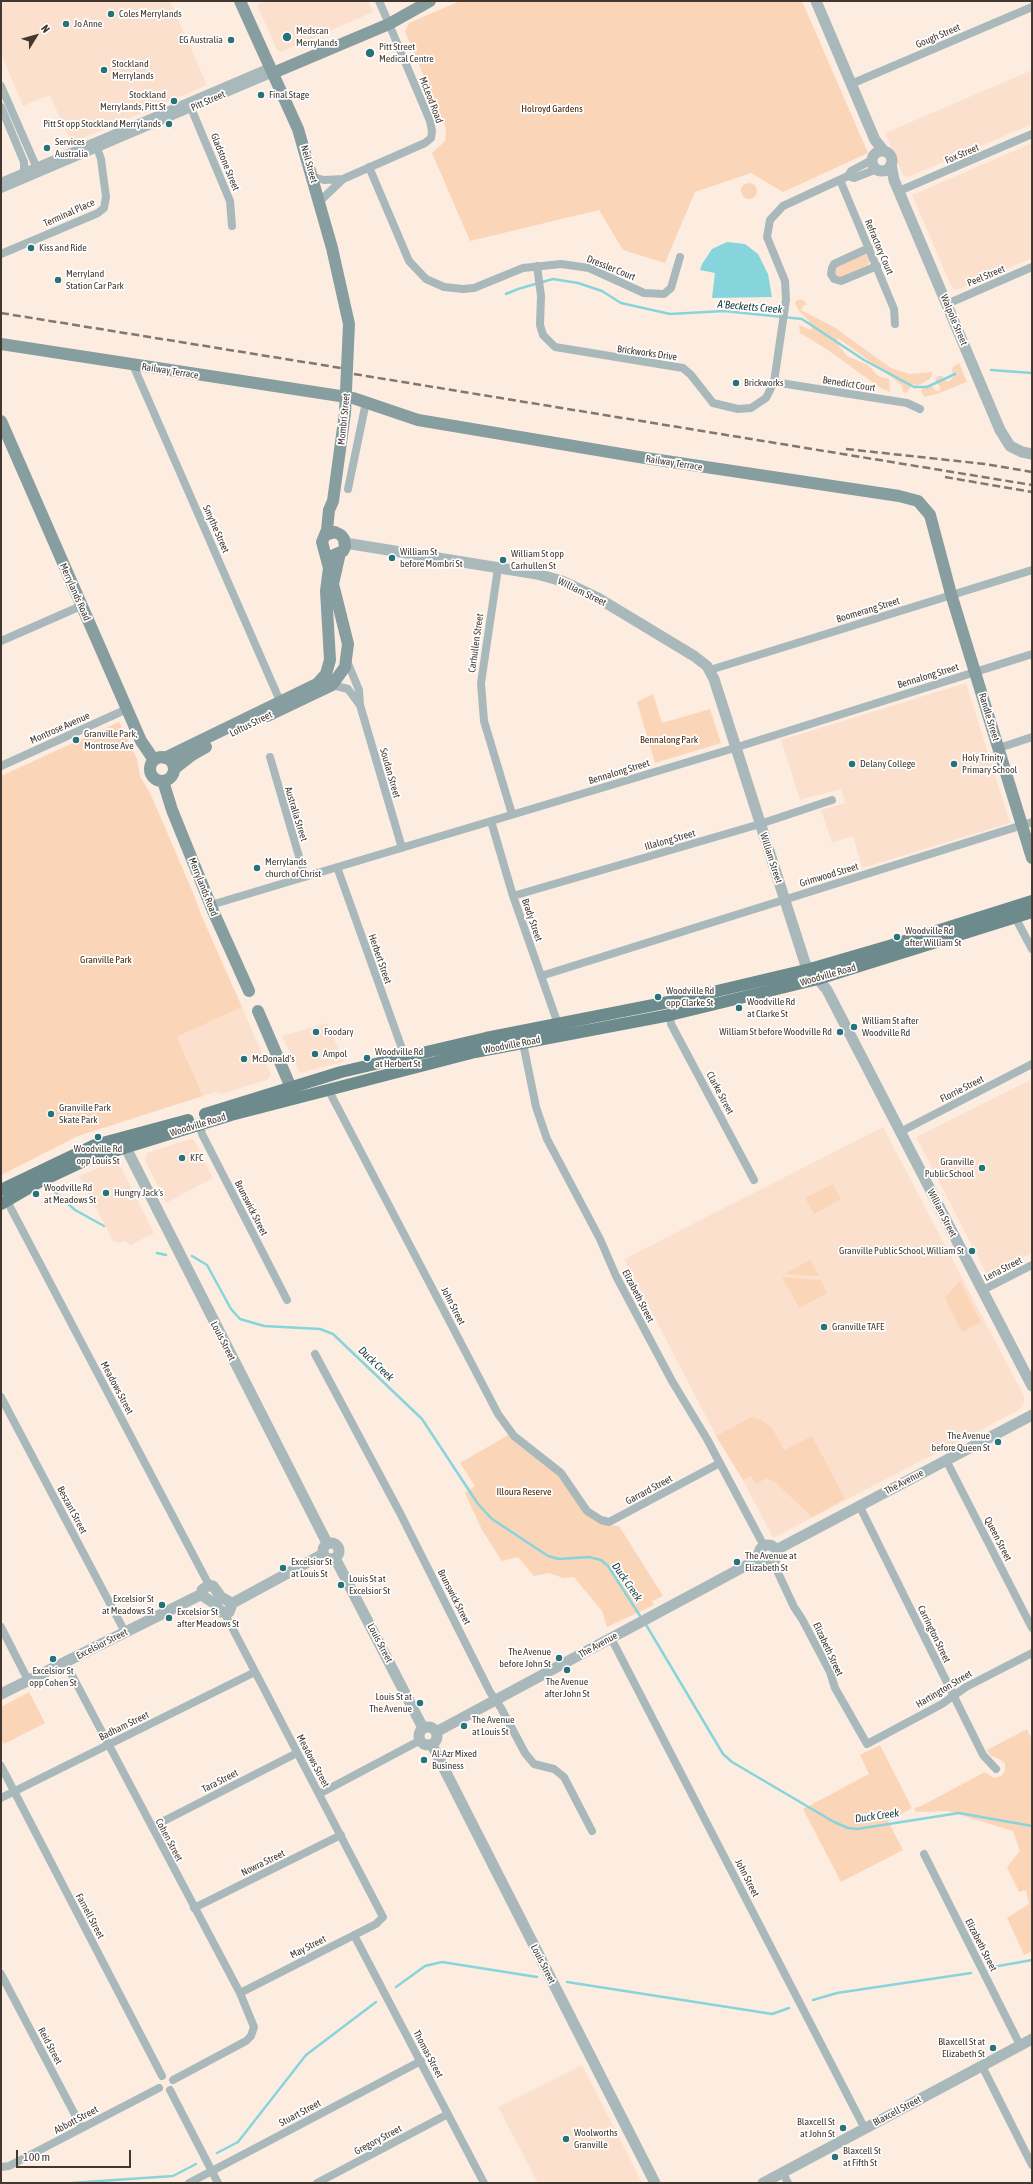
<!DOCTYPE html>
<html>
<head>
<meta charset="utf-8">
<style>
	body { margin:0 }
	#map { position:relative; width:1033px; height:2184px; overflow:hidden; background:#fdede1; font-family:"Asap Condensed",sans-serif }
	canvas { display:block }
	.frame { position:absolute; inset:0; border:2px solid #433830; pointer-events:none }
	.north { position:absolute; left:16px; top:16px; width:40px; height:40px; -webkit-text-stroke:3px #fff; paint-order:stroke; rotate:53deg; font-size:11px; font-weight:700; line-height:16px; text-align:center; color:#433830 }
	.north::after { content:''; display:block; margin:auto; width:14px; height:18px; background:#433830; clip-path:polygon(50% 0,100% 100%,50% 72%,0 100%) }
	.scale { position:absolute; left:16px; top:2150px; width:115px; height:18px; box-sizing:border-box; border:2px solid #433830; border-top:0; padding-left:5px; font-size:12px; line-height:14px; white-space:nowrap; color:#433830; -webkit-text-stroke:3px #fff; paint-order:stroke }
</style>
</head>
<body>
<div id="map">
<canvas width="1033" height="2184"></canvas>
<div class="frame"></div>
<div class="north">N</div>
<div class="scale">100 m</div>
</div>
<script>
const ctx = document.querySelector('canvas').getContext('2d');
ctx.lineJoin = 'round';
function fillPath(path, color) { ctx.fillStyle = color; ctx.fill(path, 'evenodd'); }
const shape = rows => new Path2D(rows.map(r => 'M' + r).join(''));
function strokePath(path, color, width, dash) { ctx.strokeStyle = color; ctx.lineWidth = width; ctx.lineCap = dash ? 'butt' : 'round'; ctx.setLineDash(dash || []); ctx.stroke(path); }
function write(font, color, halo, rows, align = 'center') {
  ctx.font = font + ' "Asap Condensed",sans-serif'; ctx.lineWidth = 3.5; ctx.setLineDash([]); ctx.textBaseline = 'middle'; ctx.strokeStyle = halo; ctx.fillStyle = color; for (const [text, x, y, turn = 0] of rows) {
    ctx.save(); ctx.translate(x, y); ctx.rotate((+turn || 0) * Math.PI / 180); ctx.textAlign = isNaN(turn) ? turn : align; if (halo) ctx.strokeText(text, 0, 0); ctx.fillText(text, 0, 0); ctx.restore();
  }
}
const built = shape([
	[1,1,170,1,207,85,71,143,50,95,23,106,1,54],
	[267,1,368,1,373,12,281,52,277,50,257,5],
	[1032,70,1032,124,908,177,903,175,885,133],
	[1032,143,1032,258,957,290,952,288,912,195],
	[966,683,1010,823,862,868,853,836,832,843,821,810,845,803,841,789,800,800,781,740],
	[242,1007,271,1075,267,1080,221,1094,216,1092,203,1096,177,1037],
	[327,1023,344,1062,300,1073,282,1036],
	[1032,1079,1032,1253,987,1275,916,1137],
	[883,1127,1024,1396,1024,1403,1019,1410,773,1538,743,1480,716,1436,624,1259],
	[190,1139,194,1140,213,1178,166,1203,145,1160,147,1153],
	[113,1162,118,1164,122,1169,154,1233,131,1245,124,1241,119,1243,113,1241,79,1176],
	[582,2065,620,2139,642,2183,538,2183,498,2107]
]);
const green = shape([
	[460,1,802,1,868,153,783,192,751,173,695,192,665,263,623,250,599,210,470,241,432,153,445,141,446,128,405,32,409,23],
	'741 191a8 8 0 1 1 16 0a8 8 0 1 1-16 0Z',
	[864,254,868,256,870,260,868,265,841,277,835,275,835,268],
	[797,300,803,300,807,304,803,306,801,310,834,327,891,368,909,374,933,372,930,379,917,386,913,384,906,393,903,392,902,386,894,379,838,338,836,342,847,356,868,365,878,376,889,379,890,392,879,387,828,350,800,333,799,325,811,330,812,328,809,321,799,311,795,303],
	[959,363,967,382,937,394,924,397,921,391,925,385,933,387,936,391,940,391,940,387,935,380,938,376,942,376,946,381,950,381,953,377,952,368],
	[653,694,662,723,710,709,721,743,655,763,637,702],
	[119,722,137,759,140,776,151,795,194,895,202,917,242,1007,177,1037,203,1096,78,1136,1,1175,1,776],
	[833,1184,841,1199,814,1214,805,1198],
	[810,1260,819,1276,784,1274],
	[782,1277,821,1280,827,1293,799,1308],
	[960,1281,981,1322,962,1332,945,1298],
	[752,1417,762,1420,772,1428,784,1450,812,1436,845,1499,812,1517,775,1482,767,1478,756,1484,751,1476,743,1480,716,1436],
	[510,1434,561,1477,602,1524,619,1526,663,1596,652,1601,654,1605,607,1627,602,1611,574,1577,563,1578,549,1573,534,1576,518,1557,502,1561,482,1530,465,1493,475,1486,460,1463],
	[29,1692,45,1723,4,1744,1,1739,1,1707],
	[1027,1729,1032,1740,1032,1951,1024,1955,1007,1918,1029,1904,1026,1890,1019,1892,1007,1867,1020,1851,1013,1831,948,1811,916,1812,914,1808,921,1806,985,1772,994,1778,1001,1776,1005,1771,1005,1764,1001,1760,990,1755,987,1750],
	[880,1745,912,1808,888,1821,903,1850,841,1882,803,1809,869,1774,860,1755]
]);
const water = shape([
	[727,242,745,244,758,254,768,274,772,297,712,298,715,273,700,270,702,264,712,249]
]);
const stream = shape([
	[506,294,518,289,553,279,578,283,602,291,621,303,670,314,724,311,802,319,864,360,914,387,927,387,955,374],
	[991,370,1032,373],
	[53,1190,75,1210,104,1226],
	[157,1253,166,1255],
	[192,1256,207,1265,231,1309,240,1319,264,1326,320,1329,333,1334,422,1419,478,1504,492,1519,548,1556,559,1559,589,1557,601,1560,608,1566,642,1619],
	[645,1623,723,1754,732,1762,834,1822,848,1828,857,1829,959,1813,1032,1826],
	[993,1967,1032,1960],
	[567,1982,766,2013,772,2014,789,2008],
	[396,1987,425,1966,442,1962,537,1977],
	[813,2000,837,1993,971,1973],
	[217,2153,238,2142,306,2055,376,2002],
	[71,2183,173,2176,196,2164]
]);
const minor = shape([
	[379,1,386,17],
	[851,84,1032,7],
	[1,86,36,166],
	[1,107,24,162,24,172],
	[191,108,230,201,232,226],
	[369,167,409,261,426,279,444,287,463,289,474,288,523,268,561,264,589,268,644,293,664,294,671,288,680,257],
	[848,176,854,178,877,169],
	[313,177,324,180,343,179],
	[840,180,894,309,895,324],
	[1,182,270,67],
	[1,189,273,73],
	[899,191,1032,134],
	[319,202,343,179,425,143,431,138,432,131,430,121,389,24],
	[869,248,834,264,832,268,831,274,834,279,841,281,877,266],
	[1,254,98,213,104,208,106,197,101,159,96,145],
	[537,266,541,296,540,325,543,335,555,347,683,368,691,375,713,403,738,409,751,408,766,398,774,382,786,300,785,281,767,237,770,220,783,206,848,176,851,171,872,160],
	[947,304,1032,267],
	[133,365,280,701],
	[774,382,907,403,920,409],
	[348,489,366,402],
	[498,568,481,683,484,721,512,814],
	[1,641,81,606],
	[347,661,359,690,360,705,402,848],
	[710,670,1032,570],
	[332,685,348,689,359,704],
	[999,748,1032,737],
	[270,757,305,877],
	[1,766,127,709],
	[491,821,513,896,558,1024],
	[337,867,405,1057],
	[513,896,760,824,832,800],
	[211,905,728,750,1032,654],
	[1015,917,1032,949],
	[541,976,1032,822],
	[670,1015,671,1024,754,1180],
	[523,1043,536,1107,547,1139,600,1239,616,1276,672,1381,707,1439,764,1546],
	[328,1089,498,1414,514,1436,561,1473,587,1511,601,1520,609,1522,720,1463],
	[200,1124,202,1134,287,1300],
	[900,1132,1032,1064],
	[7,1201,209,1585],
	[983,1290,1032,1265],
	[315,1354,400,1513,490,1692,501,1708,525,1753,534,1764,554,1769,564,1777,592,1831],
	[1,1397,125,1632],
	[946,1460,1032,1628],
	[859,1505,983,1755,996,1769],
	[773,1562,794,1607,802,1619,830,1672,835,1688,867,1744,942,1704,966,1687,1032,1653],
	[225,1614,383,1917,376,1924,240,1993],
	[1,1627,28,1680],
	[611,1638,865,2129],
	[65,1662,240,1993,254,2027,251,2036,246,2041,173,2080],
	[1,1766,162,2076],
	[319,1794,419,1741],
	[1,1798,255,1672],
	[152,1827,297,1753],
	[924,1854,1020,2045],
	[194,1908,341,1835],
	[354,1935,484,2183],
	[1,1974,82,2128],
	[982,2066,1032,2165],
	[170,2090,218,2183],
	[1,2167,9,2166,159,2088],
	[783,2173,788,2183],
	[189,2183,421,2061],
	[317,2183,448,2114]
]);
const tertiary = shape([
	[816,1,875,140,884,151],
	'872 161a10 10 0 1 1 20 0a10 10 0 1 1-20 0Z',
	[891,164,894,180,1000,430,1010,446,1022,452,1032,454],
	[345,543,537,574,562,581,598,598,694,656,707,666,714,679,805,963,827,990,1032,1386],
	[122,1140,327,1543],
	'323 1551a8 8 0 1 1 16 0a8 8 0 1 1-16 0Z',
	'759 1554a9 9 0 1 1 18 0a9 9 0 1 1-18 0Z',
	[776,1550,1032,1415],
	[335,1558,423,1728],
	[209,1585,213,1586,221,1597,230,1602,231,1607,229,1612,221,1612,215,1604,203,1596,202,1590,209,1585],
	[231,1604,323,1554],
	[1,1694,202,1594],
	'419 1736a9 9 0 1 1 18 0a9 9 0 1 1-18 0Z',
	[436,1732,760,1558],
	[432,1745,655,2183],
	[763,2183,1032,2039]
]);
const secondary = shape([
	[273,73,389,24,430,1],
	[1,344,340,396],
	[353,398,418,420,639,457,899,496,918,501,930,515,951,594,1032,858],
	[1,421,141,741,154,760],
	[325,535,335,532,341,535,344,539,345,547,343,551,334,555],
	[267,716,332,685,345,667,348,644,333,584,340,553],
	'150 769a12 12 0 1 1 24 0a12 12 0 1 1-24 0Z',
	[165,758,317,684,326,674,330,660,326,591,329,568,322,542,327,530,329,510,333,501,345,413,349,324,332,248,298,129,240,1],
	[174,769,192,755,206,747],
	[163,781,172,810,213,911,249,991],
	[258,1011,295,1097]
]);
const primary = shape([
	[205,1114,341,1072,486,1038,679,1000,810,969,889,946,1032,901],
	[1,1190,95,1145,188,1120],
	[1,1204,39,1182,88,1159,231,1115,475,1052,670,1015,818,979,1032,912]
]);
const rail = shape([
	[1,313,341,368],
	[354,374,1032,485],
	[846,449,985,464,1032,472],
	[945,477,1032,492]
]);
const markers = [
	[111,14,4,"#287279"],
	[66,24,4,"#287279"],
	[287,37,5,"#287279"],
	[231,40,4,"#287279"],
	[370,53,5,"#287279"],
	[104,70,4,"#287279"],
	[261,95,4,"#287279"],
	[174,101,4,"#287279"],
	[169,124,4,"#287279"],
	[47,148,4,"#287279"],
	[31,248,4,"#287279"],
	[58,280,4,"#287279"],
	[736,383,4,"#287279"],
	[392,558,4,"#287279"],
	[503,560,4,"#287279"],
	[76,740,4,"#287279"],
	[852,764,4,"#287279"],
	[954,764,4,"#287279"],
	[257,868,4,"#287279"],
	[897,937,4,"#287279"],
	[658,997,4,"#287279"],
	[739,1008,4,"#287279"],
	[854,1027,4,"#287279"],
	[316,1032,4,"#287279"],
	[840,1032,4,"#287279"],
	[315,1054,4,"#287279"],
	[367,1058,4,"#287279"],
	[244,1059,4,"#287279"],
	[51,1114,4,"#287279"],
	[98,1137,4,"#287279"],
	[182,1158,4,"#287279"],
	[982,1168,4,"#287279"],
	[106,1193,4,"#287279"],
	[36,1194,4,"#287279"],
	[972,1251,4,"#287279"],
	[824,1327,4,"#287279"],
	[998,1442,4,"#287279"],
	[737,1562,4,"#287279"],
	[283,1568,4,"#287279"],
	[341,1585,4,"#287279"],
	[162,1605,4,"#287279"],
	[169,1618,4,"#287279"],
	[559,1658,4,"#287279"],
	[53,1659,4,"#287279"],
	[567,1670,4,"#287279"],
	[420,1703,4,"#287279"],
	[464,1726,4,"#287279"],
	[424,1760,4,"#287279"],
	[993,2048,4,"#287279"],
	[843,2128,4,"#287279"],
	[566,2139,4,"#287279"],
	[835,2157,4,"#287279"]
];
const poiNames = [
	["Coles Merrylands",119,14],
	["Jo Anne",74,24],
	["Medscan",296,31],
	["Merrylands",296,43],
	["EG Australia",223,40,"right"],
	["Pitt Street",379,47],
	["Medical Centre",379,59],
	["Stockland",112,64],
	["Merrylands",112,76],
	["Stockland",166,95,"right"],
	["Merrylands, Pitt St",166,107,"right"],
	["Final Stage",269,95],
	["Pitt St opp Stockland Merrylands",161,124,"right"],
	["Services",55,142],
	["Australia",55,154],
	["Kiss and Ride",39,248],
	["Merryland",66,274],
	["Station Car Park",66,286],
	["Brickworks",744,383],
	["William St",400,552],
	["before Mombri St",400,564],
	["William St opp",511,554],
	["Carhullen St",511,566],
	["Granville Park,",84,734],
	["Montrose Ave",84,746],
	["Holy Trinity",962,758],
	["Primary School",962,770],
	["Delany College",860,764],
	["Merrylands",265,862],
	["church of Christ",265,874],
	["Woodville Rd",905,931],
	["after William St",905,943],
	["Woodville Rd",666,991],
	["opp Clarke St",666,1003],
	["Woodville Rd",747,1002],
	["at Clarke St",747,1014],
	["William St after",862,1021],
	["Woodville Rd",862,1033],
	["Foodary",324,1032],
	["William St before Woodville Rd",832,1032,"right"],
	["Woodville Rd",375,1052],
	["at Herbert St",375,1064],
	["Ampol",323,1054],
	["McDonald's",252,1059],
	["Granville Park",59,1108],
	["Skate Park",59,1120],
	["Woodville Rd",98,1149,"center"],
	["opp Louis St",98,1161,"center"],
	["KFC",190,1158],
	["Granville",974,1162,"right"],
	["Public School",974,1174,"right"],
	["Woodville Rd",44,1188],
	["at Meadows St",44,1200],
	["Hungry Jack's",114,1193],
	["Granville Public School, William St",964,1251,"right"],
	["Granville TAFE",832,1327],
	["The Avenue",990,1436,"right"],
	["before Queen St",990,1448,"right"],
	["The Avenue at",745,1556],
	["Elizabeth St",745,1568],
	["Excelsior St",291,1562],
	["at Louis St",291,1574],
	["Louis St at",349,1579],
	["Excelsior St",349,1591],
	["Excelsior St",154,1599,"right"],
	["at Meadows St",154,1611,"right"],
	["Excelsior St",177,1612],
	["after Meadows St",177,1624],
	["The Avenue",551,1652,"right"],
	["before John St",551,1664,"right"],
	["Excelsior St",53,1671,"center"],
	["opp Cohen St",53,1683,"center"],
	["The Avenue",567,1682,"center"],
	["after John St",567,1694,"center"],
	["Louis St at",412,1697,"right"],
	["The Avenue",412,1709,"right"],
	["The Avenue",472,1720],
	["at Louis St",472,1732],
	["Al-Azr Mixed",432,1754],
	["Business",432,1766],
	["Blaxcell St at",985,2042,"right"],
	["Elizabeth St",985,2054,"right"],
	["Blaxcell St",835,2122,"right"],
	["at John St",835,2134,"right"],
	["Woolworths",574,2133],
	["Granville",574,2145],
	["Blaxcell St",843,2151],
	["at Fifth St",843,2163]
];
const streetNames = [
	["Gough Street",938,36,-23],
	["McLeod Road",431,100,69],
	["Pitt Street",208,101,-24],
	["Fox Street",962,154,-23],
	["Gladstone Street",225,162,68],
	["Neil Street",309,164,74],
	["Terminal Place",69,213,-24],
	["Refractory Court",879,247,67],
	["Dressler Court",611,268,22],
	["Peel Street",986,276,-23],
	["Walpole Street",954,320,67],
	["Brickworks Drive",647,353,8],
	["Railway Terrace",170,371,9],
	["Benedict Court",849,384,9],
	["Mombri Street",344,419,-84],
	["Railway Terrace",674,463,9],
	["Smythe Street",216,529,66],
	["Merrylands Road",75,592,66],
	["William Street",582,592,26],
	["Boomerang Street",868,610,-17],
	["Carhullen Street",476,643,-82],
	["Bennalong Street",928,676,-17],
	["Randle Street",989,717,73],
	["Loftus Street",251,724,-26],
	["Montrose Avenue",60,728,-24],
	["Bennalong Street",619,772,-17],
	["Soudan Street",390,773,74],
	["Australia Street",296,814,73],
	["Illalong Street",670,840,-16],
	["William Street",771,858,72],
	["Grimwood Street",829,875,-17],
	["Merrylands Road",203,887,68],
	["Brady Street",532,920,71],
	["Herbert Street",380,959,71],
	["Woodville Road",828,975,-16],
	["Woodville Road",512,1045,-11],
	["Florrie Street",962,1089,-27],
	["Clarke Street",720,1093,62],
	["Woodville Road",198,1125,-17],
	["Brunswick Street",251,1208,63],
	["William Street",942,1213,63],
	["Lena Street",1003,1269,-27],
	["Elizabeth Street",638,1296,63],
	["John Street",453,1306,63],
	["Louis Street",223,1341,63],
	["Meadows Street",117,1388,62],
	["The Avenue",904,1482,-28],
	["Garrard Street",649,1490,-28],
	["Beszant Street",72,1510,62],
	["Queen Street",998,1539,63],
	["Brunswick Street",454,1597,63],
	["Carrington Street",934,1634,64],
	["Louis Street",380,1643,62],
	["Excelsior Street",102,1644,-27],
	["The Avenue",598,1645,-29],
	["Elizabeth Street",828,1649,65],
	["Hartington Street",944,1689,-31],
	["Badham Street",124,1726,-26],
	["Meadows Street",313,1761,62],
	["Tara Street",220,1781,-27],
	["Cohen Street",169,1840,62],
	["Nowra Street",263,1863,-26],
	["John Street",747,1878,63],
	["Farnell Street",90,1916,62],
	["Elizabeth Street",981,1945,63],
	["May Street",308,1947,-27],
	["Louis Street",543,1964,63],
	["Reid Street",50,2046,62],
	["Thomas Street",428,2054,62],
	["Blaxcell Street",897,2111,-28],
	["Stuart Street",300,2113,-28],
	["Abbott Street",76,2120,-28],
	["Gregory Street",378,2140,-28]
];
const parkNames = [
	["Holroyd Gardens",552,109],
	["Bennalong Park",669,740],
	["Granville Park",106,960],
	["Illoura Reserve",524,1492]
];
const waterNames = [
	["A'Becketts Creek",750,307,5],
	["Duck Creek",376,1364,44],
	["Duck Creek",627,1582,55],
	["Duck Creek",877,1816,-8]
];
fillPath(built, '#fbe1cd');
fillPath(green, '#fbd5b8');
fillPath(water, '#87d5dc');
strokePath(stream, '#87d5dc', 2.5);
strokePath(minor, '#a9b9bb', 8);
strokePath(tertiary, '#a9b9bb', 11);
strokePath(secondary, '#869ea0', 12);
strokePath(primary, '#6d8b8d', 12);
strokePath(rail, '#83766d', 2.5, [8, 4]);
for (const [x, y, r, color] of markers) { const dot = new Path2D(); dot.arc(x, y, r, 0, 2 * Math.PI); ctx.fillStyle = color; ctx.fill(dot); strokePath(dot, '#fff', 1.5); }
write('10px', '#433830', '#fff', poiNames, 'left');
write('10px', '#433830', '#fff', streetNames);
write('10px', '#452506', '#fff', parkNames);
write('italic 11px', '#13393c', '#fff', waterNames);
</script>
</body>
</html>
